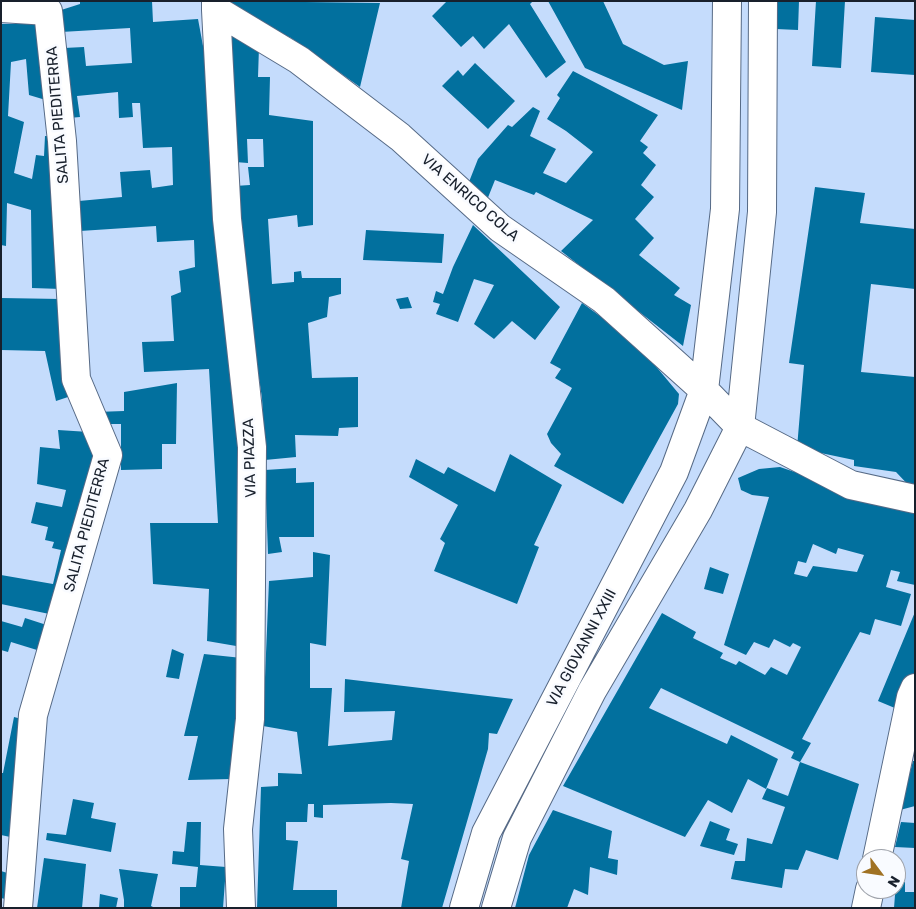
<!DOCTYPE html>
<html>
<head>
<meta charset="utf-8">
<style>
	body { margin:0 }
	#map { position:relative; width:916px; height:909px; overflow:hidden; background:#c5dcfc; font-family:Rubik,sans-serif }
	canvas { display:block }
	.frame { position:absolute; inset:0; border:2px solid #18202c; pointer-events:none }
	.north { position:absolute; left:856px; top:849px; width:50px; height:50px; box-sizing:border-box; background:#f9fbff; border:1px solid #9fa3ab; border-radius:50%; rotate:121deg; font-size:14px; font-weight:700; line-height:20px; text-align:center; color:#18202c }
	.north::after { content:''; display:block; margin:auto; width:18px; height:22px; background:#a07224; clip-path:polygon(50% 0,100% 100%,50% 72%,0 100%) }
</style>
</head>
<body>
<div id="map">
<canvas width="916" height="909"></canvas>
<div class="frame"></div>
<div class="north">N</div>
</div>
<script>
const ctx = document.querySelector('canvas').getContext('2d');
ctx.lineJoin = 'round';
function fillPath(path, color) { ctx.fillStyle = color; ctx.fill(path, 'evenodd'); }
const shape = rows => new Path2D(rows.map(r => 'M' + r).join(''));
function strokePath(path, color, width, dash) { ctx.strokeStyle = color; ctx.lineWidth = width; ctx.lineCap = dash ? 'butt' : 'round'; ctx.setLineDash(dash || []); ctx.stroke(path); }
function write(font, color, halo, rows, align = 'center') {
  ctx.font = font + ' Rubik,sans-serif'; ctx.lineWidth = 5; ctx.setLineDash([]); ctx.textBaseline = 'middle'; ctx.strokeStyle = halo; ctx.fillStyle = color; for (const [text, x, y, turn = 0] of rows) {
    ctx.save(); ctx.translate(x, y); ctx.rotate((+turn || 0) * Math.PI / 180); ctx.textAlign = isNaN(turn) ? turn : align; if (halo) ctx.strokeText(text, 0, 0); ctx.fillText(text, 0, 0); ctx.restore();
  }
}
const building = shape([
	[80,1,152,1,153,22,198,19,216,116,237,359,242,647,207,641,209,589,153,584,150,523,218,523,209,369,144,372,142,342,174,341,171,296,181,292,179,271,195,267,194,240,157,242,156,226,80,231,79,201,122,197,120,172,150,170,152,188,173,185,172,147,143,148,140,103,132,103,133,117,119,118,118,92,77,96,80,117,69,118,64,48,84,47,86,66,132,63,130,28,61,32,55,12,80,4],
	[231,1,380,3,360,87,291,38,231,9],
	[447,1,533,1,530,4,566,62,546,78,509,24,484,49,473,36,461,47,432,16],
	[548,1,603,1,623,44,664,65,688,61,682,110,585,68],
	[778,1,799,1,798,30,776,29],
	[816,1,845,1,841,68,812,66],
	[875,17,915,20,915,75,871,72],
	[1,24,41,24,59,104,29,95,26,59,11,62,8,116,24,122,14,173,32,179,36,155,44,156,45,136,64,137,61,289,32,288,31,210,7,203,6,246,1,245],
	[231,30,259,47,258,77,270,77,269,115,313,121,313,225,298,227,297,215,268,219,272,284,294,282,294,272,301,271,302,278,341,278,341,294,329,297,327,317,308,323,312,378,358,377,358,427,339,428,338,436,295,435,296,457,265,460,262,398,242,269,235,186,250,185,248,167,264,167,263,139,247,139,248,163,235,162],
	[475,63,515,101,488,129,442,86,458,70,463,76],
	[573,71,658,115,640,141,648,147,643,153,656,165,641,185,654,197,635,219,654,238,639,255,680,288,674,295,691,305,683,346,561,251,593,220,536,192,534,195,495,180,487,200,467,187,478,159,508,125,512,127,533,107,540,111,530,136,556,149,543,173,566,183,593,152,566,131,547,119,560,98,557,95],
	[815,187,865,193,860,223,915,229,915,289,871,284,861,372,915,377,915,492,896,472,854,466,854,460,797,448,804,365,789,363],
	[473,225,560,307,535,340,512,321,494,339,474,324,494,285,474,279,458,322,436,314,440,304,433,302,436,291,443,294,453,267],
	[366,230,444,234,442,263,363,260],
	[408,297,412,308,400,309,396,299],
	[1,298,61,299,74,395,56,401,45,351,1,350],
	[582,303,622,332,649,358,679,394,678,404,623,504,554,466,561,454,551,443,547,434,572,388,555,378,561,369,550,363],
	[177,383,176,444,162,444,162,469,121,470,121,424,102,424,96,412,124,411,124,392],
	[58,430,89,432,96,451,64,617,1,604,1,575,53,584,61,550,52,548,54,542,45,540,48,527,31,523,36,502,62,507,66,490,37,484,40,447,60,449],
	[510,454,562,485,534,545,539,547,517,604,434,571,445,543,440,539,458,505,409,477,416,459,444,474,448,467,495,492],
	[780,467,915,513,915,585,897,581,900,572,891,570,886,587,911,594,901,626,875,619,870,635,860,632,802,739,811,743,800,762,791,758,794,752,661,688,649,708,727,744,731,735,778,759,766,789,748,779,732,813,708,800,685,837,563,786,662,613,696,632,693,638,723,653,720,658,736,665,739,661,765,675,771,667,787,675,801,647,793,643,790,647,774,639,769,648,754,642,746,655,724,645,769,497,752,495,741,490,738,478,759,469],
	[813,544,836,554,838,548,864,555,857,572,813,566,807,577,794,574,798,561,806,563],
	[296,468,296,483,314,482,314,537,279,537,282,552,268,554,265,470],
	[313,552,330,555,326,646,310,643,310,688,332,688,328,746,392,740,395,711,344,712,345,679,513,699,497,734,489,733,488,749,442,908,401,908,409,861,401,859,413,804,391,803,323,805,323,818,314,817,314,804,308,804,307,822,286,822,286,840,298,841,293,890,337,890,337,908,257,908,261,787,278,786,278,773,302,774,297,732,263,726,269,581,313,577],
	[710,567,729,574,723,594,704,589],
	[915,612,915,679,902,711,878,701],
	[25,618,59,629,50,654,11,642,8,652,1,650,1,621,22,627],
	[172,649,184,654,179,679,166,677],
	[204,654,242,658,231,779,188,780,198,736,184,736],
	[14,717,37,723,24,840,1,835,1,773,3,773],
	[913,761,915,761,915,806,900,810],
	[800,762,859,784,838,860,806,850,798,870,785,869,782,888,731,879,735,861,745,861,747,838,772,844,785,807,762,799,767,788,788,796],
	[73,799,94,803,91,818,116,823,111,852,46,840,47,833,66,835],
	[553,810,612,831,608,858,618,860,617,875,590,867,588,895,574,889,567,908,515,908,529,855],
	[710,821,730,829,726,840,738,844,734,855,700,846],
	[187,822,201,822,200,865,226,867,223,908,180,908,180,887,196,887,198,867,172,864,173,851,184,852],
	[901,822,915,823,915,848,895,847],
	[44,858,86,864,82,908,37,908],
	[119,869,158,874,151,906,155,908,124,908,124,900],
	[1,871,26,879,21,903,1,898],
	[896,882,905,882,905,892,915,892,915,908,894,908],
	[100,894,118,898,116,908,99,908]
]);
const minor = shape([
	[216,1,216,10,299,60,400,137,500,228,604,300,704,390,740,427,851,485,915,499],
	[1,8,48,11,62,141,76,379,108,455,33,715,18,908],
	[216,10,227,219,252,447,250,719,238,829,241,908],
	[877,859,911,697,915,688],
	[464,908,486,833,674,472,704,390,725,209,727,1],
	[496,908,517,838,592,691,698,510,740,427,762,212,763,1],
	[866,908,870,889]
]);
const streetNames = [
	["SALITA PIEDITERRA",58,115,-95],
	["VIA ENRICO COLA",470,198,41],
	["VIA PIAZZA",250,458,-92],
	["SALITA PIEDITERRA",87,525,-75],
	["VIA GIOVANNI XXIII",582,648,-62]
];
fillPath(building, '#02709e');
strokePath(minor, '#566a86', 30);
strokePath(minor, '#fff', 28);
write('15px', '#18202c', '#f9fbff', streetNames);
</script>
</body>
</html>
